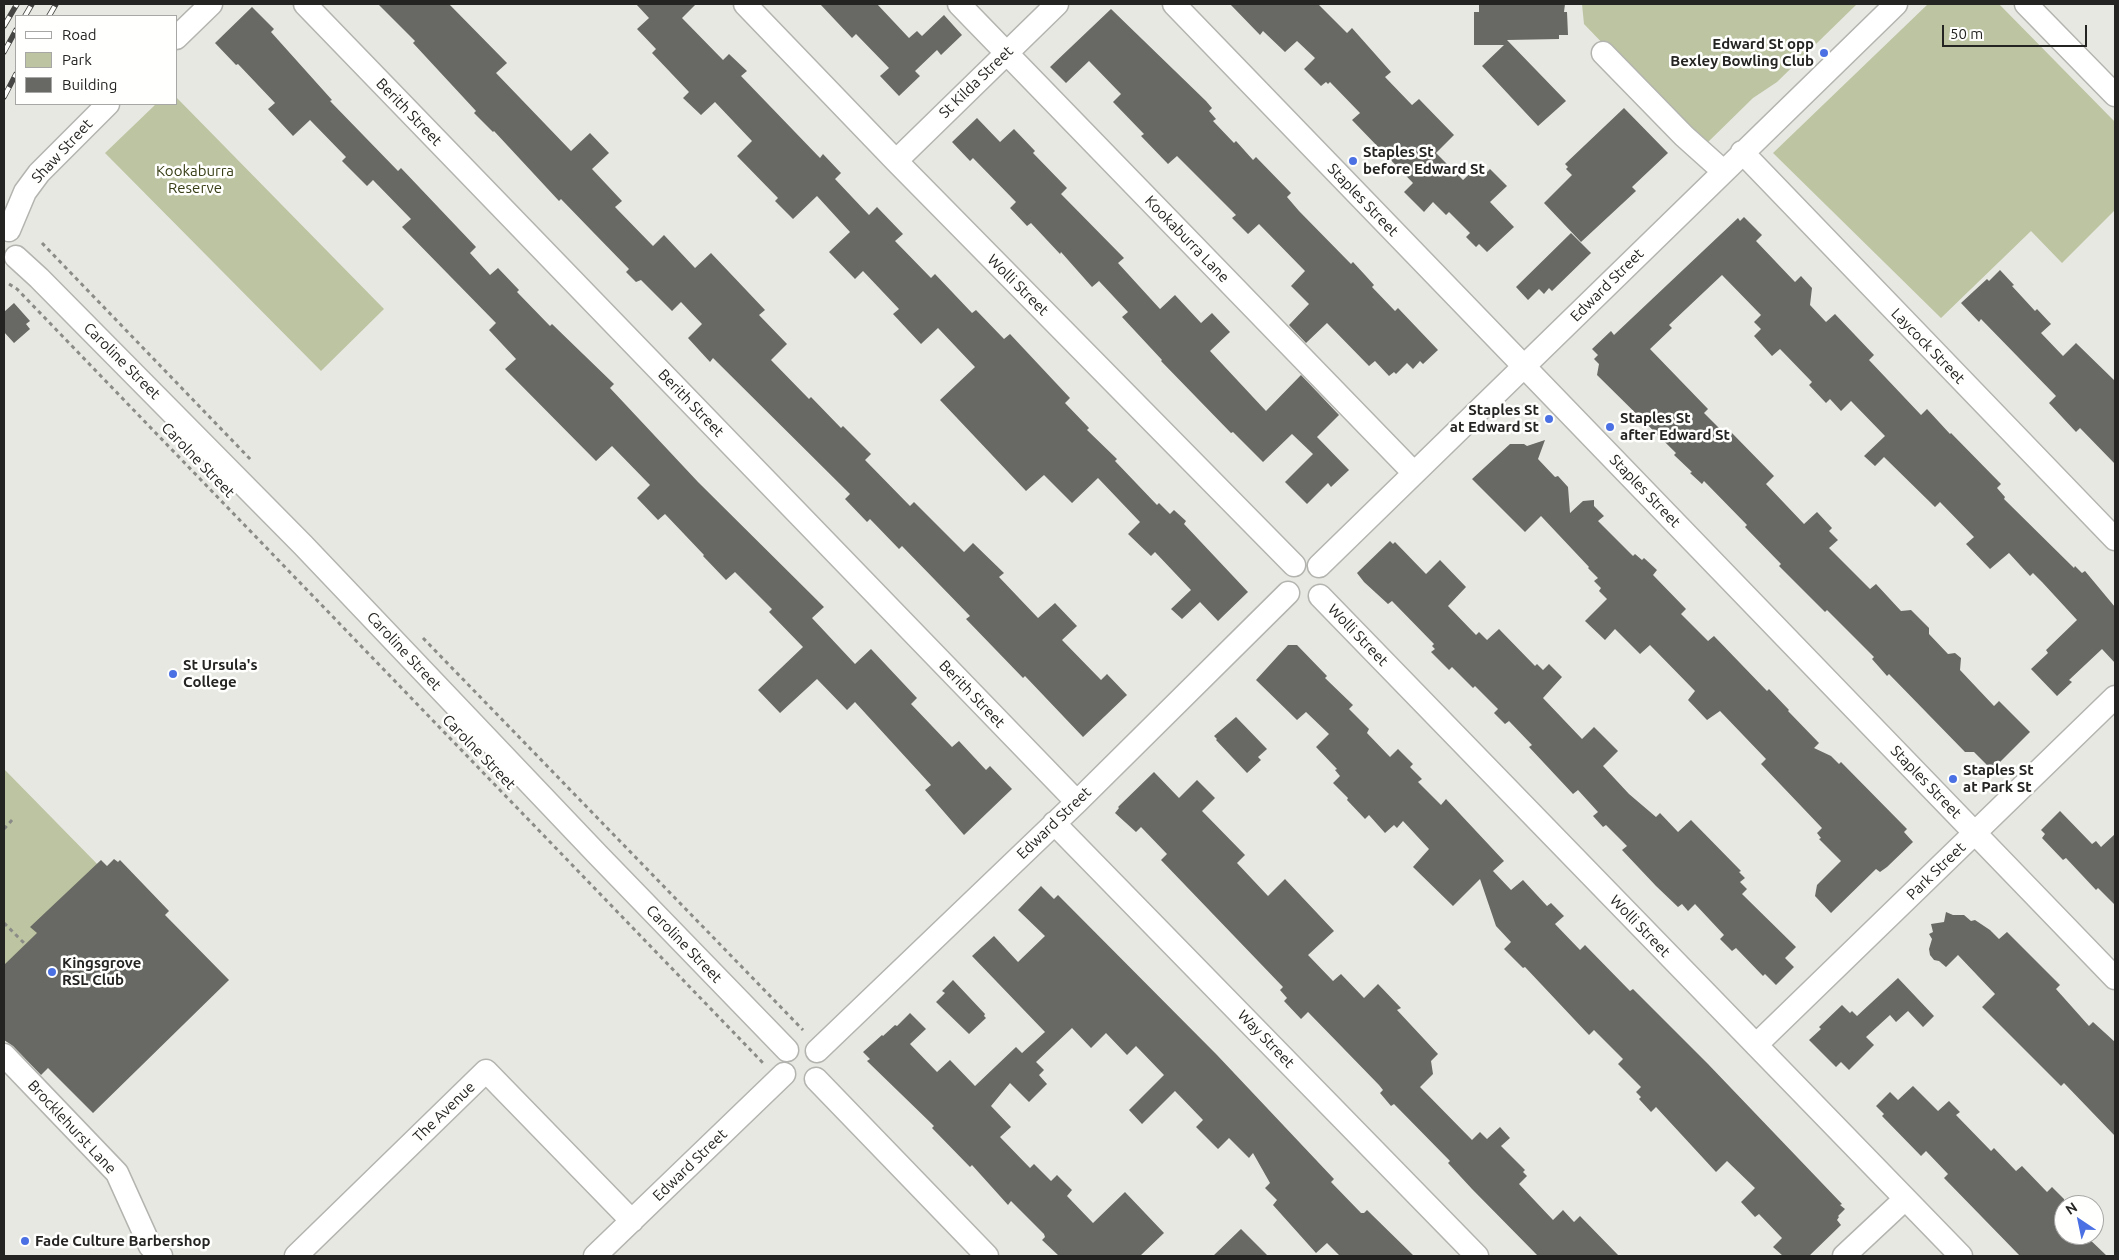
<!DOCTYPE html>
<html>
<head>
<meta charset="utf-8">
<style>
	body { margin:0 }
	#map { position:relative; width:2119px; height:1260px; overflow:hidden; background:#e7e8e2; font-family:Ubuntu,sans-serif }
	canvas { display:block }
	.frame { position:absolute; inset:0; border:5px solid #242422; pointer-events:none }
	.legend { position:absolute; left:15px; top:15px; width:162px; height:90px; box-sizing:border-box; background:#fffffe; border:1px solid #a7a7a6; margin:0; padding:6px 9px; list-style:none; font-size:15px; color:#242422 }
	.legend li { display:flex; align-items:center; gap:10px; height:25px }
	.legend b { width:25px; border:1px solid #a7a7a6 }
	.north { position:absolute; left:2054px; top:1195px; width:50px; height:50px; box-sizing:border-box; background:#fffffe; border:1px solid #a7a7a6; border-radius:50%; rotate:326deg; font-size:14px; font-weight:700; line-height:20px; text-align:center; color:#242422 }
	.north::after { content:''; display:block; margin:auto; width:18px; height:22px; background:#4a70e3; clip-path:polygon(50% 0,100% 100%,50% 72%,0 100%) }
	.scale { position:absolute; left:1942px; top:25px; width:145px; height:22px; box-sizing:border-box; border:2px solid #242422; border-top:0; padding-left:6px; font-size:15px; line-height:18px; white-space:nowrap; color:#242422; -webkit-text-stroke:4px #fffffe; paint-order:stroke }
</style>
</head>
<body>
<div id="map">
<canvas width="2119" height="1260"></canvas>
<div class="frame"></div>
<ul class="legend">
<li><b style="height:6px;background:#fff"></b>Road</li>
<li><b style="height:14px;background:#bcc4a1"></b>Park</li>
<li><b style="height:14px;background:#686964"></b>Building</li>
</ul>
<div class="north">N</div>
<div class="scale">50 m</div>
</div>
<script>
const ctx = document.querySelector('canvas').getContext('2d');
ctx.lineJoin = 'round';
function fillPath(path, color) { ctx.fillStyle = color; ctx.fill(path, 'evenodd'); }
const shape = rows => new Path2D(rows.map(r => 'M' + r).join(''));
function strokePath(path, color, width, dash) { ctx.strokeStyle = color; ctx.lineWidth = width; ctx.lineCap = dash ? 'butt' : 'round'; ctx.setLineDash(dash || []); ctx.stroke(path); }
function write(font, color, halo, rows, align = 'center') {
  ctx.font = font + ' Ubuntu,sans-serif'; ctx.lineWidth = 5; ctx.setLineDash([]); ctx.textBaseline = 'middle'; ctx.strokeStyle = halo; ctx.fillStyle = color; for (const [text, x, y, turn = 0] of rows) {
    ctx.save(); ctx.translate(x, y); ctx.rotate((+turn || 0) * Math.PI / 180); ctx.textAlign = isNaN(turn) ? turn : align; if (halo) ctx.strokeText(text, 0, 0); ctx.fillText(text, 0, 0); ctx.restore();
  }
}
const green = shape([
	[1582,4,1857,4,1777,82,1753,98,1706,144,1688,132,1584,24],
	[1928,4,1999,4,2115,122,2115,210,2062,263,2031,231,1941,318,1773,153],
	[176,97,384,309,321,371,105,153,156,104,176,104],
	[4,769,105,872,4,971]
]);
const building = shape([
	[378,4,449,4,507,63,496,73,571,151,590,133,609,153,592,169,622,201,615,207,653,246,664,235,695,268,711,253,765,310,759,315,787,344,771,360,809,399,811,397,841,428,843,426,871,454,865,460,910,506,914,502,964,552,973,543,1004,573,999,577,1038,618,1055,603,1077,626,1062,640,1101,680,1107,674,1127,695,1083,737,1025,676,1023,678,966,619,970,616,902,546,899,549,870,519,867,522,845,499,850,494,713,358,710,362,688,338,702,324,681,302,672,311,641,280,636,282,626,272,629,269,591,230,561,199,559,201,494,131,493,132,474,113,476,111,413,43,415,41],
	[636,4,696,4,682,18,723,60,729,54,747,71,741,76,820,158,823,154,841,173,835,179,869,215,877,207,903,234,895,241,931,278,935,274,972,313,976,310,1004,339,1010,334,1070,398,1065,403,1089,428,1087,430,1117,459,1115,461,1157,505,1159,503,1170,514,1174,510,1186,521,1184,524,1248,592,1218,621,1200,602,1182,619,1171,609,1191,590,1155,552,1151,556,1128,534,1140,522,1098,478,1072,503,1044,475,1026,491,940,400,975,367,938,328,921,344,893,314,899,309,863,271,855,279,829,252,850,232,817,196,793,219,775,201,778,198,737,156,752,141,715,102,701,115,683,98,689,92,652,53,656,49,637,29,649,18],
	[820,4,877,4,909,38,917,31,922,36,944,15,962,35,941,55,937,50,915,71,920,76,899,96,880,76,889,68,856,34,852,38],
	[1230,4,1318,4,1347,33,1352,28,1391,72,1385,77,1412,105,1419,99,1454,135,1436,153,1463,180,1478,166,1485,174,1490,169,1507,186,1490,202,1514,227,1487,252,1479,244,1476,247,1466,237,1470,233,1449,212,1446,215,1433,202,1424,212,1404,192,1413,183,1352,120,1360,113,1330,82,1328,84,1326,82,1321,86,1304,69,1315,58,1297,41,1285,52,1263,31,1260,35],
	[1479,4,1565,4,1564,12,1567,12,1568,35,1559,35,1559,39,1507,40,1566,101,1538,126,1482,66,1504,45,1474,45,1474,12,1479,12],
	[252,7,274,29,271,32,332,100,330,101,398,171,401,168,476,247,470,253,490,275,498,268,519,290,517,292,550,326,552,324,614,384,610,388,698,482,824,607,812,618,855,664,871,649,917,698,911,704,952,747,959,741,986,770,990,766,1012,789,964,835,925,790,931,785,855,702,847,710,817,679,780,713,758,690,803,647,769,612,772,609,735,572,726,580,703,556,704,555,665,514,658,520,637,498,650,485,612,446,596,461,505,369,516,359,489,330,496,323,402,227,411,219,373,180,367,186,342,161,346,157,310,120,293,136,268,109,275,103,238,64,236,65,215,43],
	[1111,9,1206,101,1212,108,1209,111,1216,119,1213,121,1234,143,1236,141,1253,160,1256,157,1291,193,1287,197,1299,211,1351,264,1353,262,1365,275,1374,285,1372,287,1395,311,1398,308,1438,350,1423,364,1420,361,1413,369,1407,363,1396,374,1394,372,1389,376,1375,361,1369,366,1327,323,1306,343,1289,325,1309,304,1291,286,1305,271,1259,224,1248,234,1232,218,1236,215,1177,156,1168,164,1141,136,1144,134,1113,102,1121,94,1089,61,1066,83,1050,67],
	[1624,108,1668,153,1632,187,1636,191,1581,242,1544,203,1572,175,1566,169,1568,167,1565,164],
	[977,118,1000,142,1014,129,1035,151,1033,153,1067,188,1061,194,1124,258,1118,263,1160,309,1175,295,1201,323,1212,313,1230,332,1210,351,1266,411,1301,375,1339,415,1317,437,1349,470,1331,487,1328,483,1307,504,1285,482,1313,454,1292,434,1263,462,1233,432,1231,433,1161,361,1162,360,1122,317,1128,312,1099,281,1092,287,1061,252,1060,254,1031,223,1027,226,1010,208,1016,202,973,158,970,161,952,142],
	[1744,217,1762,235,1756,241,1795,282,1801,276,1812,288,1810,305,1826,322,1835,314,1874,355,1869,360,1921,415,1927,409,1950,434,1951,433,2001,484,1997,488,2005,497,2004,499,2074,568,2075,566,2082,573,2085,571,2115,607,2115,663,2102,649,2069,680,2072,682,2057,696,2031,669,2048,653,2046,650,2077,620,2042,582,2033,573,2030,576,2009,553,1990,569,1966,544,1974,537,1940,502,1935,507,1884,457,1875,466,1864,456,1885,436,1851,401,1841,411,1830,399,1826,403,1809,385,1812,382,1780,349,1772,356,1754,336,1761,329,1754,322,1761,315,1722,275,1669,325,1672,328,1650,349,1708,409,1704,413,1726,435,1730,431,1774,476,1766,484,1804,524,1817,512,1832,528,1829,531,1838,540,1829,548,1870,589,1876,584,1901,611,1911,610,1929,628,1929,634,1948,654,1955,653,1961,658,1960,670,1994,706,1999,701,2030,732,1992,770,1974,752,1965,752,1889,674,1887,676,1872,659,1874,657,1827,610,1825,612,1779,566,1781,564,1745,527,1747,525,1704,481,1702,484,1690,473,1692,472,1674,455,1676,453,1597,375,1599,364,1594,359,1598,355,1592,349,1611,331,1614,335,1738,218,1740,221],
	[1571,233,1591,253,1552,291,1549,288,1544,294,1539,289,1528,300,1516,287],
	[2000,270,2014,285,2012,286,2035,311,2037,309,2051,324,2041,333,2063,356,2076,343,2115,381,2115,464,2080,428,2076,432,2049,403,2056,396,1981,319,1979,322,1961,303,1987,279,1989,281],
	[14,303,30,321,26,324,30,329,14,343,4,332,4,312],
	[1545,440,1538,459,1555,477,1558,476,1568,487,1570,513,1583,501,1594,500,1594,506,1604,516,1598,521,1633,556,1635,554,1642,560,1644,558,1657,570,1653,575,1686,609,1681,614,1708,641,1714,636,1767,691,1769,689,1789,710,1788,711,1819,743,1814,748,1831,756,1839,764,1841,762,1907,829,1904,832,1913,842,1887,867,1880,872,1876,869,1831,913,1815,896,1817,885,1841,861,1819,839,1821,838,1817,833,1822,828,1761,764,1766,759,1720,711,1707,720,1688,700,1695,691,1650,645,1640,654,1615,629,1605,640,1585,621,1607,599,1599,591,1601,588,1594,581,1598,578,1588,568,1589,567,1541,516,1525,532,1472,479,1510,444,1524,444,1527,446],
	[1390,541,1393,544,1395,542,1426,574,1440,560,1466,587,1448,606,1476,635,1479,632,1487,640,1499,629,1535,666,1537,664,1543,670,1549,664,1562,677,1543,698,1582,739,1594,727,1618,751,1603,766,1629,794,1656,817,1660,813,1678,832,1691,820,1741,871,1739,872,1745,878,1740,882,1747,889,1742,894,1796,947,1785,958,1794,967,1776,985,1765,974,1763,976,1736,948,1732,951,1720,939,1724,935,1695,904,1688,911,1682,904,1678,907,1656,886,1622,850,1627,846,1606,825,1603,827,1593,816,1598,812,1578,790,1573,794,1529,747,1532,745,1509,721,1505,724,1494,713,1498,709,1475,686,1473,688,1452,667,1449,670,1431,652,1435,649,1432,646,1434,644,1392,601,1388,604,1364,582,1357,573],
	[1288,645,1297,645,1327,676,1325,678,1353,705,1349,709,1369,729,1367,733,1390,757,1398,749,1413,764,1410,767,1422,779,1418,782,1441,805,1446,799,1504,861,1493,871,1511,890,1523,880,1547,906,1551,903,1564,916,1555,924,1580,950,1585,945,1630,991,1633,989,1708,1064,1842,1204,1840,1205,1845,1209,1838,1216,1839,1217,1837,1220,1841,1225,1809,1256,1783,1256,1773,1247,1782,1238,1759,1214,1755,1217,1741,1202,1755,1188,1727,1161,1716,1172,1656,1107,1651,1112,1639,1099,1641,1097,1636,1092,1641,1087,1618,1064,1623,1059,1594,1030,1589,1035,1525,967,1523,968,1504,949,1511,942,1496,926,1480,879,1453,906,1413,867,1429,849,1403,821,1397,828,1394,825,1385,833,1369,815,1365,819,1347,800,1348,798,1333,783,1340,776,1335,770,1337,769,1316,747,1329,734,1306,712,1297,720,1256,680],
	[1236,717,1267,749,1258,757,1261,760,1247,773,1216,740,1217,739,1214,736],
	[1154,772,1179,798,1197,780,1215,798,1202,811,1245,855,1237,863,1268,896,1285,879,1334,931,1308,955,1333,981,1341,974,1364,998,1378,984,1401,1008,1397,1010,1438,1054,1431,1061,1433,1074,1420,1087,1472,1140,1480,1132,1487,1139,1500,1127,1510,1138,1501,1146,1525,1170,1523,1172,1527,1176,1519,1184,1553,1220,1563,1210,1574,1222,1580,1216,1619,1256,1538,1256,1472,1189,1448,1163,1450,1161,1394,1104,1391,1106,1380,1093,1383,1090,1379,1085,1308,1012,1301,1019,1284,1001,1287,998,1280,990,1283,987,1161,860,1167,854,1141,827,1136,832,1115,813,1119,808,1118,807],
	[2060,811,2092,844,2096,841,2101,847,2115,834,2115,905,2098,888,2096,890,2066,858,2063,860,2042,838,2045,834,2041,830],
	[114,859,118,862,120,860,169,911,165,915,229,980,93,1113,48,1068,41,1075,13,1046,4,1040,4,965,37,933,30,927,101,860,107,866],
	[1041,886,1054,899,1058,895,1217,1055,1334,1179,1331,1182,1361,1213,1364,1213,1367,1210,1414,1256,1340,1256,1327,1243,1316,1253,1273,1205,1277,1200,1265,1188,1270,1183,1253,1153,1249,1158,1229,1138,1218,1149,1196,1127,1203,1120,1175,1091,1142,1124,1129,1110,1164,1075,1136,1046,1127,1055,1106,1033,1091,1048,1072,1028,1036,1062,1044,1070,1039,1075,1047,1084,1029,1102,1010,1083,991,1106,1011,1127,1000,1137,1030,1168,1034,1164,1051,1181,1057,1175,1072,1190,1067,1196,1093,1223,1125,1192,1164,1233,1140,1256,1059,1256,1042,1240,1045,1237,1044,1234,1011,1201,1008,1205,972,1165,970,1167,932,1128,934,1126,867,1061,870,1059,863,1052,882,1035,883,1036,895,1025,897,1026,910,1013,926,1029,910,1044,937,1072,950,1060,975,1086,1016,1047,1022,1053,1045,1032,972,956,994,936,1018,962,1045,936,1018,910],
	[1946,912,1953,915,1964,915,1971,921,1975,920,1990,930,1999,939,2007,932,2060,985,2056,989,2089,1026,2093,1022,2115,1042,2115,1136,2064,1083,2061,1086,1982,1007,1995,994,1958,955,1946,967,1939,961,1934,960,1930,955,1929,949,1932,939,1929,934,1933,932,1931,924,1944,922],
	[1898,978,1934,1016,1923,1027,1908,1011,1896,1022,1890,1015,1866,1037,1874,1045,1849,1070,1841,1062,1836,1067,1809,1040,1821,1029,1819,1027,1842,1005,1850,1013,1852,1011,1857,1016],
	[953,980,985,1014,984,1016,986,1018,969,1034,936,1002,945,993,942,991],
	[1913,1086,1938,1111,1949,1101,1960,1112,1956,1115,1991,1151,1994,1148,2016,1171,2022,1166,2047,1192,2052,1187,2064,1199,2064,1235,2085,1235,2107,1256,2020,1256,1944,1178,1948,1174,1926,1151,1921,1156,1882,1116,1884,1114,1876,1106,1890,1092,1898,1100],
	[1241,1229,1268,1256,1213,1256]
]);
const path = shape([
	[42,243,252,461],
	[9,284,17,289,764,1064],
	[423,638,803,1030],
	[4,829,13,819],
	[4,923,25,944]
]);
const minor = shape([
	[305,4,1077,802],
	[745,4,896,161,1294,565],
	[959,4,1414,473],
	[1174,4,2115,978],
	[2026,4,2115,95],
	[176,38,211,4],
	[1603,53,1684,136,1723,171],
	[1742,152,2115,539],
	[896,161,1057,4],
	[9,230,25,192,39,173,108,104],
	[16,257,39,278,303,545,598,855,787,1050],
	[1319,566,1896,4],
	[1320,596,1961,1256],
	[1054,823,1477,1256],
	[1756,1045,2115,697],
	[817,1051,1077,802,1288,593],
	[4,1055,117,1173,150,1246,161,1256],
	[816,1079,987,1256],
	[296,1256,486,1071,632,1221],
	[595,1256,784,1074],
	[1844,1256,1905,1199]
]);
const rail = shape([
	[25,16,32,4],
	[49,16,56,4],
	[4,26,17,4],
	[4,52,16,30],
	[4,97,16,74]
]);
const markers = [
	[1824,53,5,"#4a70e3"],
	[1353,161,5,"#4a70e3"],
	[1549,419,5,"#4a70e3"],
	[1610,427,5,"#4a70e3"],
	[173,674,5,"#4a70e3"],
	[1953,779,5,"#4a70e3"],
	[52,972,5,"#4a70e3"],
	[25,1241,5,"#4a70e3"]
];
const poiNames = [
	["Edward St opp",1814,44,"right"],
	["Bexley Bowling Club",1814,61,"right"],
	["Staples St",1363,152],
	["before Edward St",1363,169],
	["Staples St",1539,410,"right"],
	["at Edward St",1539,427,"right"],
	["Staples St",1620,418],
	["after Edward St",1620,435],
	["St Ursula's",183,665],
	["College",183,682],
	["Staples St",1963,770],
	["at Park St",1963,787],
	["Kingsgrove",62,963],
	["RSL Club",62,980],
	["Fade Culture Barbershop",35,1241]
];
const streetNames = [
	["St Kilda Street",976,82,-44],
	["Berith Street",409,112,46],
	["Shaw Street",62,151,-47],
	["Staples Street",1363,200,46],
	["Kookaburra Lane",1187,239,46],
	["Wolli Street",1018,285,45],
	["Edward Street",1607,285,-45],
	["Laycock Street",1928,346,46],
	["Caroline Street",122,361,45],
	["Berith Street",691,403,46],
	["Carolne Street",198,460,46],
	["Staples Street",1645,491,46],
	["Wolli Street",1358,635,46],
	["Caroline Street",404,651,47],
	["Berith Street",972,694,46],
	["Carolne Street",479,752,46],
	["Staples Street",1926,782,46],
	["Edward Street",1054,823,-44],
	["Park Street",1936,871,-44],
	["Wolli Street",1640,926,46],
	["Caroline Street",684,944,46],
	["Way Street",1266,1039,46],
	["The Avenue",444,1112,-44],
	["Brocklehurst Lane",72,1127,47],
	["Edward Street",690,1165,-44]
];
const parkNames = [
	["Kookaburra",195,171],
	["Reserve",195,188]
];
fillPath(green, '#bcc4a1');
fillPath(building, '#686964');
strokePath(minor, '#b3b4af', 25);
strokePath(path, '#8b8b87', 3, [4, 4]);
strokePath(minor, '#fff', 22);
strokePath(rail, '#464744', 5.5);
strokePath(rail, '#fffffe', 4, [11]);
for (const [x, y, r, color] of markers) { const dot = new Path2D(); dot.arc(x, y, r, 0, 2 * Math.PI); ctx.fillStyle = color; ctx.fill(dot); strokePath(dot, '#fffffe', 2); }
write('bold 15px', '#242422', '#fffffe', poiNames, 'left');
write('15px', '#242422', '#fffffe', streetNames);
write('15px', '#373d14', '#fffffe', parkNames);
</script>
</body>
</html>
